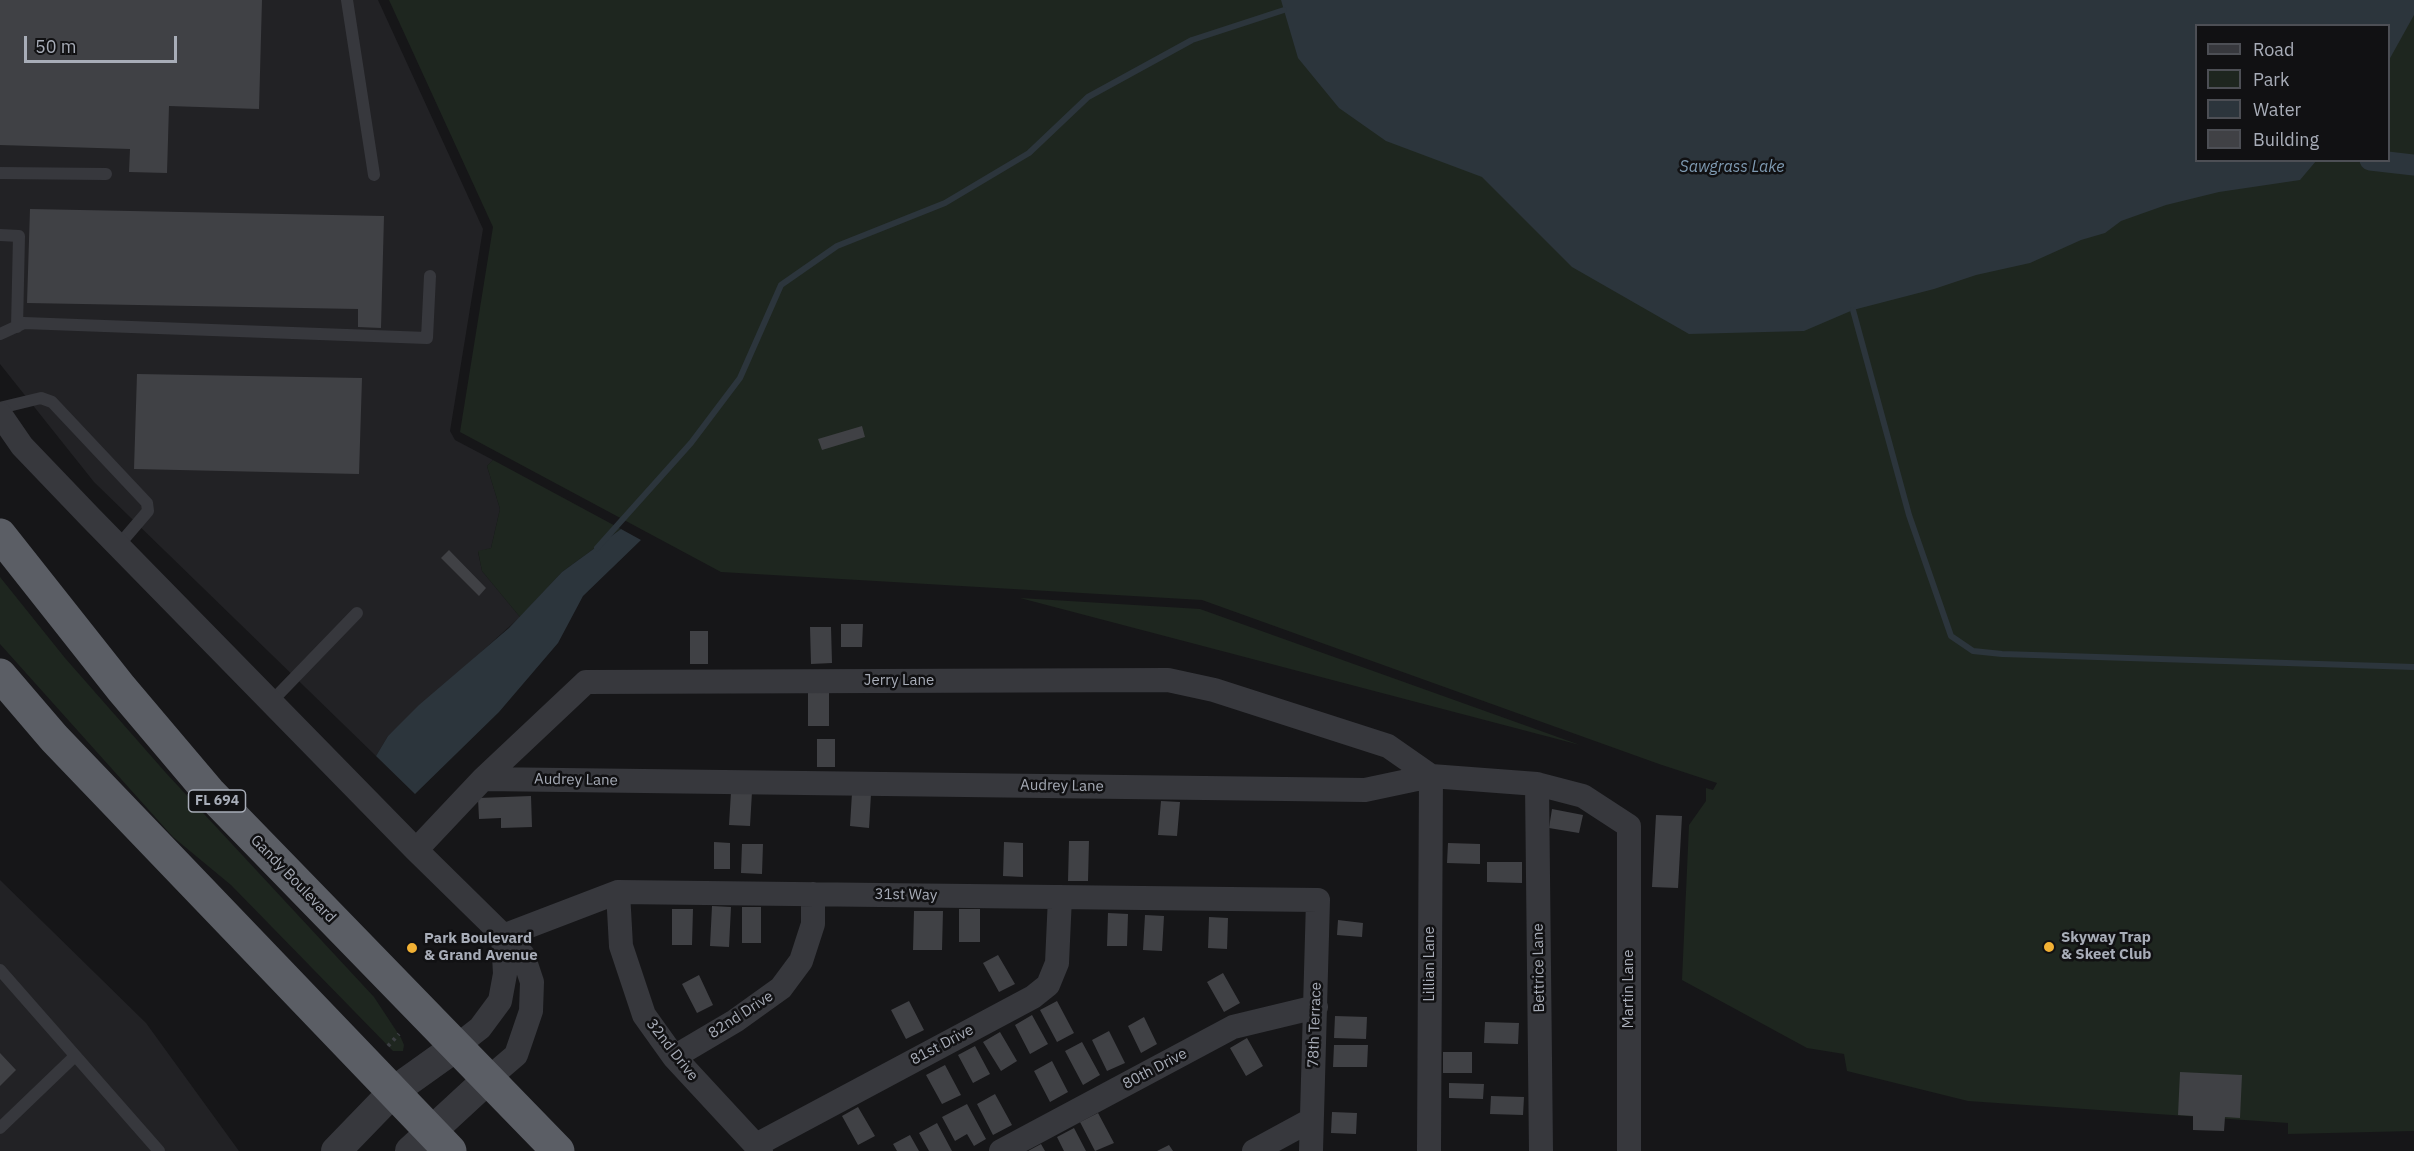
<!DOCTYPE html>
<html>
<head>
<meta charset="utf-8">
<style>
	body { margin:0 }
	#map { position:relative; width:2414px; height:1151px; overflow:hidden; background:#161618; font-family:"IBM Plex Sans",sans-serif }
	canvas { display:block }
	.legend { position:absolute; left:2195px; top:24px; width:195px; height:138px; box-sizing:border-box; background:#111113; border:2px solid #4d4f55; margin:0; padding:8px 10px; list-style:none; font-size:18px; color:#a8adb8 }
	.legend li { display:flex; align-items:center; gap:12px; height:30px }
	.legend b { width:30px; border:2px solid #4d4f55 }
	.scale { position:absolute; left:24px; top:36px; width:153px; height:27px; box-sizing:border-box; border:3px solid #a8adb8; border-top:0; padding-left:8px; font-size:18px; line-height:21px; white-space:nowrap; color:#a8adb8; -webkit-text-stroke:4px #111113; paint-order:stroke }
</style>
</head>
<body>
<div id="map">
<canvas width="2414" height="1151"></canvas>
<ul class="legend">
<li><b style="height:8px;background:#37383d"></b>Road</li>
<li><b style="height:16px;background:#1e261f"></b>Park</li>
<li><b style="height:16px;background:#2c353c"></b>Water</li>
<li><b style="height:16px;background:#404145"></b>Building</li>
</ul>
<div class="scale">50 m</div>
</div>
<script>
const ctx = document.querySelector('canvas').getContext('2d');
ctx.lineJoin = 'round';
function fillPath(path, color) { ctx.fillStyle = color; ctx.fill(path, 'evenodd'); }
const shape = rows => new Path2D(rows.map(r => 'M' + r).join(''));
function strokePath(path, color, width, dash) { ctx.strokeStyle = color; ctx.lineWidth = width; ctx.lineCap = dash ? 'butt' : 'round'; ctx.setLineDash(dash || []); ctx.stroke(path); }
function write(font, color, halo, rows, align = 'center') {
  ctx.font = font + ' "IBM Plex Sans",sans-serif'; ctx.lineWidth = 5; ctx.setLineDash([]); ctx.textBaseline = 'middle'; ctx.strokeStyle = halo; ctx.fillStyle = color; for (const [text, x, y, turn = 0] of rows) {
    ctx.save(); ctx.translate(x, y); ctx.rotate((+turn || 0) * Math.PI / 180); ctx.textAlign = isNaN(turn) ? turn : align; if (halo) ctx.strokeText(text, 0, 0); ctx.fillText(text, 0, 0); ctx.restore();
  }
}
const built = shape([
	[0,0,378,0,483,229,450,431,455,440,493,460,487,466,500,509,491,548,478,552,482,571,520,617,388,736,376,756,94,482,0,364],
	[0,880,146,1023,239,1151,0,1151]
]);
const green = shape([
	[389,0,2414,0,2414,1131,2288,1134,2288,1123,1968,1101,1847,1071,1844,1054,1807,1048,1682,980,1689,825,1706,801,1706,788,1713,790,1717,783,1659,764,1202,600,721,572,460,432,493,227],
	[2196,26,2388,26,2388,160,2196,160],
	[493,460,621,529,562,572,520,617,482,571,478,551,491,548,500,509,487,466],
	[0,577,65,658,166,773,374,997,401,1038,404,1045,403,1051,393,1051,231,885,173,837,0,644],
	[1020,598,1200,609,1580,745]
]);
const water = shape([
	[1281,0,2414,0,2414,15,2389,60,2388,26,2196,26,2196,160,2316,161,2300,180,2219,192,2166,205,2121,221,2105,233,2081,240,2030,263,1976,275,1934,289,1853,310,1804,331,1689,334,1572,267,1482,177,1386,141,1339,108,1298,58],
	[621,529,641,540,583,596,558,643,499,712,415,794,376,756,388,736,419,705,509,628,562,572]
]);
const stream = shape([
	[1853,310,1909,515,1951,636,1973,651,2002,654,2414,667],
	[597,548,691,443,740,378,781,285,837,246,945,203,1029,153,1088,97,1192,40,1284,10]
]);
const canal = shape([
	[2370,160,2414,165]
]);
const building = shape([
	[0,0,262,0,259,109,169,106,167,173,129,172,130,149,0,145],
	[30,209,384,216,381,328,358,327,358,309,27,303],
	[137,374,362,378,359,474,134,469],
	[862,426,865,437,822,450,818,439],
	[449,550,486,588,479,596,441,558],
	[841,624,863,624,862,647,841,647],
	[810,627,831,627,832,663,811,664],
	[690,631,708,631,708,664,690,664],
	[808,691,829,692,829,726,808,726],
	[817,739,835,739,835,767,817,767],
	[731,792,752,792,750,826,729,825],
	[852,793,871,794,869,828,850,826],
	[531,796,532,827,501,828,501,818,479,819,478,798],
	[1161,801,1180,802,1177,836,1158,835],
	[1552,809,1583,815,1579,833,1549,828],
	[1656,815,1682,816,1678,888,1652,887],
	[1069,841,1089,841,1088,881,1068,881],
	[714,842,730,843,730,869,714,869],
	[1004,842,1023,843,1023,877,1003,876],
	[1448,843,1480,844,1480,864,1447,863],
	[742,844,763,844,762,874,741,873],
	[1487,862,1522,862,1522,883,1487,882],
	[712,906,731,907,729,947,710,946],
	[742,907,761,907,761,943,742,943],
	[672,909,693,909,692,945,672,945],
	[959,909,980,909,980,942,959,942],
	[914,911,943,911,942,950,913,950],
	[1108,913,1128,914,1127,946,1107,946],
	[1145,915,1164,916,1162,951,1143,950],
	[1209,917,1228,918,1227,949,1208,948],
	[1338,920,1363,923,1362,937,1337,935],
	[998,955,1015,984,999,992,983,963],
	[1223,973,1240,1003,1224,1012,1207,982],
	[699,975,713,1005,697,1013,682,984],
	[909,1001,924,1030,906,1039,891,1010],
	[1057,1001,1074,1033,1057,1042,1040,1010],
	[1032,1015,1048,1044,1030,1054,1015,1025],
	[1335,1016,1367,1017,1366,1039,1334,1038],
	[1144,1017,1157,1044,1141,1053,1128,1026],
	[1485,1022,1519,1023,1518,1044,1484,1043],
	[1109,1031,1125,1063,1107,1071,1092,1040],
	[1000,1032,1017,1061,1001,1071,983,1042],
	[1247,1038,1263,1066,1246,1076,1230,1048],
	[1082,1042,1100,1075,1083,1085,1065,1051],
	[1334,1045,1368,1045,1367,1067,1333,1067],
	[975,1046,990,1074,973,1083,958,1055],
	[1443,1052,1472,1052,1472,1073,1443,1073],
	[0,1053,16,1070,0,1086],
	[1052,1061,1068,1092,1050,1102,1034,1071],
	[945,1065,961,1095,942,1104,926,1075],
	[2180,1072,2242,1075,2240,1118,2225,1117,2224,1131,2193,1130,2193,1116,2178,1115],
	[1449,1083,1484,1084,1483,1099,1449,1098],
	[995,1094,1012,1125,993,1135,977,1104],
	[1491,1096,1524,1097,1523,1115,1490,1114],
	[967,1104,986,1139,974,1146,967,1134,955,1141,942,1117],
	[858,1107,875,1136,858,1145,842,1116],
	[1332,1112,1357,1113,1356,1134,1331,1133],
	[1098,1113,1114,1143,1095,1151,1080,1122],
	[937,1123,952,1151,929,1151,919,1133],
	[1074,1128,1086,1151,1064,1151,1057,1137],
	[910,1135,919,1151,897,1151,893,1144],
	[1041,1144,1045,1151,1028,1151],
	[1169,1145,1173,1151,1157,1151]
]);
const path = shape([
	[388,1046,399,1034]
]);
const service = shape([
	[347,0,374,175],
	[0,173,106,174],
	[0,235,19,236,17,327],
	[0,334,24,323,427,338,430,276],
	[0,408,41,398,52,402,147,503,148,511,118,546],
	[271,702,357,613],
	[0,970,159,1151],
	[0,1128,75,1056]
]);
const minor = shape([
	[0,414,22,446,90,517,416,850,523,955,532,982,531,1011,516,1055,488,1079],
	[483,779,1365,790,1431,776,1537,784,1583,796,1629,826,1629,1151],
	[1537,784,1541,1151],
	[416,850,483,779,586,682,1168,680,1214,690,1388,746,1431,776],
	[618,892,621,946,644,1015,674,1057,761,1151],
	[503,936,618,892,1318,900,1311,1151],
	[457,1046,480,1028,500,1001,505,974,503,936],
	[674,1057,735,1021,781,988,801,961,813,924,813,894],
	[756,1145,1033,997,1048,985,1057,963,1060,897],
	[1001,1151,1233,1027,1316,1007],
	[1254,1151,1311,1120],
	[1429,1151,1431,776]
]);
const tertiary = shape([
	[336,1151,394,1091,457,1046],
	[410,1151,488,1079]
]);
const trunk = shape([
	[0,535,121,688,209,792,558,1151],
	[0,675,54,738,450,1151]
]);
const markers = [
	[2049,947,6,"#f2b134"],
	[412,948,6,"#f2b134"]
];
const shields = [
	[217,801,57]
];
const shieldNames = [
	["FL 694",217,801]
];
const streetNames = [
	["Jerry Lane",899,681],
	["Audrey Lane",576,780,1],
	["Audrey Lane",1062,786,1],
	["Gandy Boulevard",293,879,46],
	["31st Way",906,895,1],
	["Lillian Lane",1430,964,-90],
	["Bettrice Lane",1539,968,-91],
	["Martin Lane",1629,989,-90],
	["82nd Drive",741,1015,-33],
	["78th Terrace",1315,1025,-88],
	["81st Drive",942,1045,-28],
	["32nd Drive",672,1050,52],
	["80th Drive",1155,1069,-28]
];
const poiNames = [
	["Skyway Trap",2061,938],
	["& Skeet Club",2061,955],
	["Park Boulevard",424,939],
	["& Grand Avenue",424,956]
];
const waterNames = [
	["Sawgrass Lake",1732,167]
];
fillPath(built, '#222225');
fillPath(green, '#1e261f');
fillPath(water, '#2c353c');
strokePath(stream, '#2c353c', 6);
strokePath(canal, '#2c353c', 21);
fillPath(building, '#404145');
strokePath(path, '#3d3f44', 4, [3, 4.5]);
strokePath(service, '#37383d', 12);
strokePath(minor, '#37383d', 24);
strokePath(tertiary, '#37383d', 30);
strokePath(trunk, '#5b5e65', 33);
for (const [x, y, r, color] of markers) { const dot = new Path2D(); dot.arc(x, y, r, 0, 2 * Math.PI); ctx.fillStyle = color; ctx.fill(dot); strokePath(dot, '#111113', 2); }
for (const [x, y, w] of shields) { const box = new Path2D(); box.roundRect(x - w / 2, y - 11, w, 22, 4.5); ctx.fillStyle = '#111113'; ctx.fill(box); strokePath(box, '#a8adb8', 1.5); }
write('bold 14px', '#a8adb8', null, shieldNames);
write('15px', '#a8adb8', '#111113', streetNames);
write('bold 15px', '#a8adb8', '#111113', poiNames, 'left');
write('italic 16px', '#7f9bb3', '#111113', waterNames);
</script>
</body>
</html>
